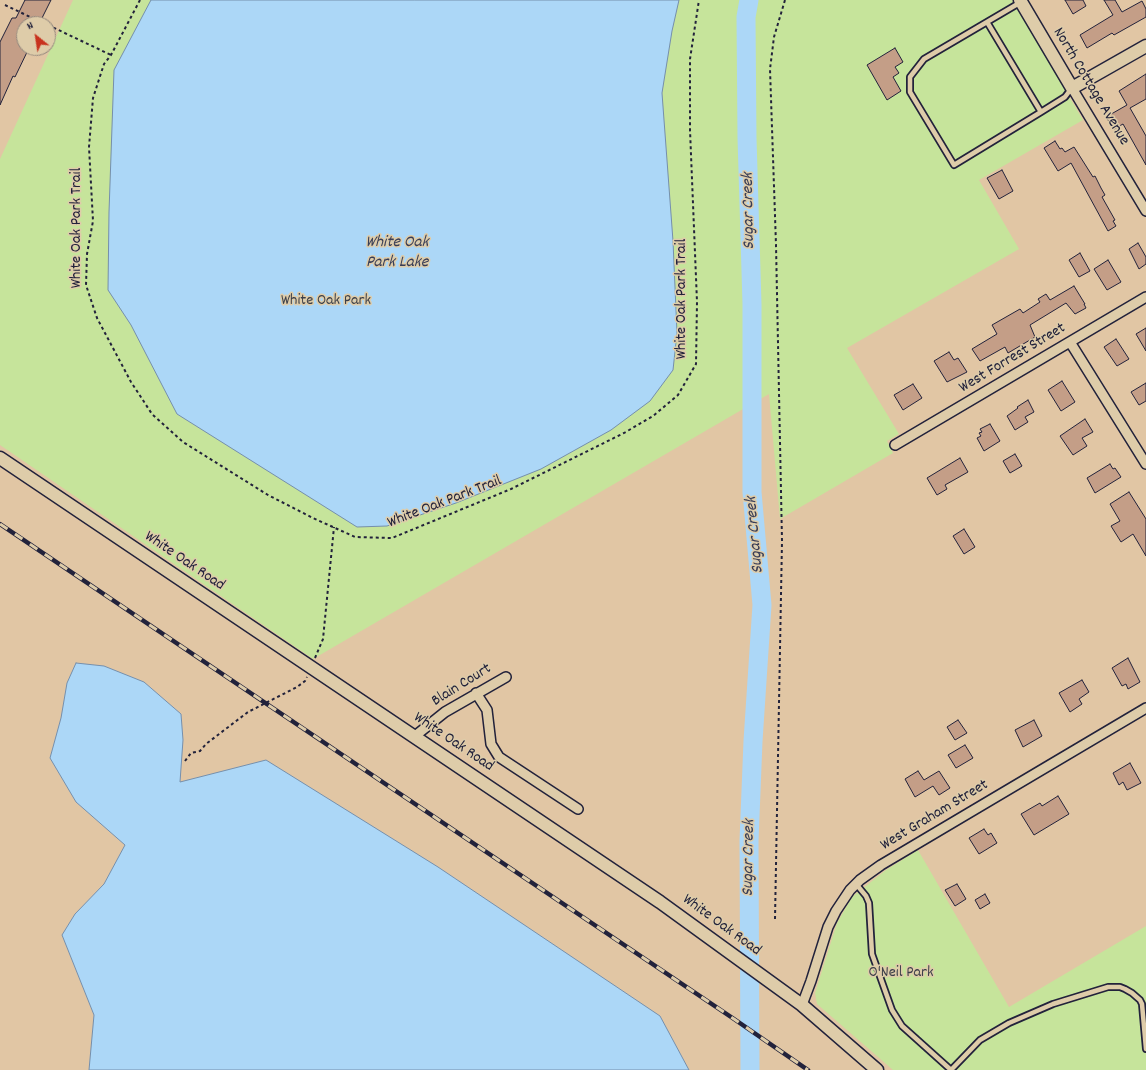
<!DOCTYPE html>
<html>
<head>
<meta charset="utf-8">
<style>
	body { margin:0 }
	#map { position:relative; width:1146px; height:1070px; overflow:hidden; background:#e1c6a4; font-family:Dekko,sans-serif }
	canvas { display:block }
	.north { position:absolute; left:16px; top:16px; width:40px; height:40px; box-sizing:border-box; background:#decca9; border:1px solid #93887d; border-radius:50%; rotate:330deg; font-size:11px; font-weight:700; line-height:16px; text-align:center; color:#22223b }
	.north::after { content:''; display:block; margin:auto; width:14px; height:18px; background:#c8321e; clip-path:polygon(50% 0,100% 100%,50% 72%,0 100%) }
</style>
</head>
<body>
<div id="map">
<canvas width="1146" height="1070"></canvas>
<div class="north">N</div>
</div>
<script>
const ctx = document.querySelector('canvas').getContext('2d');
ctx.lineJoin = 'round';
function fillPath(path, color) { ctx.fillStyle = color; ctx.fill(path, 'evenodd'); }
const shape = rows => new Path2D(rows.map(r => 'M' + r).join(''));
function strokePath(path, color, width, dash) { ctx.strokeStyle = color; ctx.lineWidth = width; ctx.lineCap = dash ? 'butt' : 'round'; ctx.setLineDash(dash || []); ctx.stroke(path); }
function write(font, color, halo, rows, align = 'center') {
  ctx.font = font + ' Dekko,sans-serif'; ctx.lineWidth = 3; ctx.setLineDash([]); ctx.textBaseline = 'middle'; ctx.strokeStyle = halo; ctx.fillStyle = color; for (const [text, x, y, turn = 0] of rows) {
    ctx.save(); ctx.translate(x, y); ctx.rotate((+turn || 0) * Math.PI / 180); ctx.textAlign = isNaN(turn) ? turn : align; if (halo) ctx.strokeText(text, 0, 0); ctx.fillText(text, 0, 0); ctx.restore();
  }
}
const green = shape([
	[73,0,1012,0,1083,120,979,180,1019,249,847,348,899,434,887,441,893,453,780,519,769,394,313,659,0,445,0,159],
	[918,850,1009,1007,1146,926,1146,1070,893,1070,817,1004,815,993,837,923,852,897,886,870]
]);
const water = shape([
	[151,0,679,0,672,31,662,93,673,241,677,333,673,370,650,401,611,430,541,469,456,503,387,526,357,527,177,414,131,325,108,290,109,212,114,70,151,0],
	[76,663,104,666,144,682,181,714,183,740,180,782,266,760,438,867,660,1016,689,1070,89,1070,94,1015,62,935,75,914,104,884,125,845,76,802,50,758,61,718,67,683,76,663]
]);
const river = shape([
	[749,0,746,17,747,138,752,304,752,492,762,605,753,741,749,841,750,1070]
]);
const building = shape([
	[25,0,51,0,39,24,24,24,24,48,29,48,15,77,13,76,0,105,0,42,12,18,16,18,25,0],
	[1065,0,1083,0,1086,6,1073,14,1065,0],
	[1104,0,1115,0,1122,12,1142,1,1146,9,1146,17,1114,35,1112,33,1087,48,1080,35,1113,15,1104,0],
	[895,48,903,62,895,67,899,73,893,77,901,91,887,100,867,65,895,48],
	[1146,74,1146,99,1130,108,1146,136,1146,165,1123,124,1114,129,1106,117,1127,105,1119,91,1146,74],
	[1055,141,1060,149,1062,148,1065,152,1074,147,1093,177,1095,176,1101,188,1105,195,1102,197,1115,220,1113,221,1116,226,1108,231,1071,163,1058,171,1044,148,1055,141],
	[1002,170,1013,191,999,199,987,178,1002,170],
	[1138,243,1146,257,1146,264,1139,269,1129,249,1138,243],
	[1080,253,1090,271,1079,277,1069,260,1080,253],
	[1108,260,1121,282,1107,290,1094,269,1108,260],
	[1074,286,1085,304,1084,304,1086,308,1075,314,1066,303,1030,325,1035,337,1008,353,1005,347,980,361,972,349,997,334,992,325,1020,309,1023,313,1040,302,1038,299,1046,294,1050,300,1074,286],
	[1146,328,1146,351,1136,334,1146,328],
	[1116,339,1129,359,1117,366,1104,347,1116,339],
	[949,352,954,360,958,358,967,372,947,382,934,361,949,352],
	[1062,381,1075,402,1061,411,1048,390,1062,381],
	[1146,383,1146,401,1139,405,1131,392,1146,383],
	[913,384,922,398,903,410,894,395,913,384],
	[1028,400,1034,412,1025,417,1028,422,1015,430,1007,416,1018,408,1017,407,1028,400],
	[1085,419,1093,432,1082,438,1087,446,1073,455,1060,436,1085,419],
	[990,424,1000,441,984,451,977,438,981,436,979,433,982,432,980,429,990,424],
	[1015,454,1022,466,1010,473,1003,461,1015,454],
	[960,458,968,472,945,485,947,489,937,495,927,478,960,458],
	[1110,464,1113,469,1115,468,1121,477,1095,493,1087,478,1110,464],
	[1129,492,1146,519,1146,556,1133,534,1121,542,1111,526,1120,521,1110,504,1129,492],
	[964,529,975,547,964,554,953,536,964,529],
	[1128,658,1140,682,1128,689,1126,684,1122,686,1112,668,1128,658],
	[1082,680,1089,692,1079,699,1082,704,1070,712,1059,693,1082,680],
	[958,720,967,733,955,740,947,727,958,720],
	[1034,720,1042,736,1023,747,1015,730,1034,720],
	[965,745,973,758,956,768,948,755,965,745],
	[1130,763,1141,783,1127,790,1123,782,1119,785,1113,773,1130,763],
	[918,771,924,780,939,771,950,788,939,795,933,786,915,797,905,779,918,771],
	[1058,796,1069,814,1034,835,1021,814,1040,803,1042,806,1058,796],
	[984,829,988,835,991,833,997,843,979,854,969,838,984,829],
	[957,884,966,899,955,906,945,890,957,884],
	[985,894,990,903,980,909,975,900,985,894]
]);
const path = shape([
	[140,0,111,55,104,64,93,98,89,147,93,221,87,254,86,285,97,318,131,382,152,414,183,442,268,495,313,518,355,537,392,538,511,489,624,433,653,416,678,395,696,364,697,302,690,130,690,59,699,0],
	[5,5,45,24],
	[48,25,111,55],
	[315,658,323,639,334,527],
	[185,761,191,753,200,751,206,744,248,712,297,687,305,681,307,677],
	[775,919,782,541,776,245,770,69,774,37,785,0]
]);
const lane = shape([
	[987,22,1021,2],
	[1041,112,987,22,924,59,910,77,910,92,954,165,1041,112,1065,97,1071,89],
	[856,884,866,896,869,903,872,954,892,1010,902,1026,951,1070],
	[951,1070,980,1040,1009,1023,1053,1004,1108,987,1120,987,1125,989,1132,993,1140,1000,1142,1004,1146,1049]
]);
const street = shape([
	[1072,88,1146,211],
	[1070,342,1146,464],
	[895,445,1146,297],
	[476,693,487,710,491,744,499,757,578,809],
	[415,736,445,712,506,677],
	[802,1005,811,981,828,927,836,911,850,890,860,880,881,865,1146,708]
]);
const secondary = shape([
	[1020,0,1072,88,1146,46],
	[0,458,660,902,802,1005,877,1070]
]);
const rail = shape([
	[0,524,734,1019,808,1070]
]);
const streetNames = [
	["North Cottage Avenue",1090,87,59],
	["White Oak Park Trail",78,228,-90],
	["White Oak Park Trail",683,299,-90],
	["West Forrest Street",1013,359,-31],
	["White Oak Park Trail",445,503,-21],
	["White Oak Road",184,562,34],
	["Blain Court",462,686,-32],
	["White Oak Road",453,743,34],
	["West Graham Street",935,816,-31],
	["White Oak Road",721,926,36]
];
const parkNames = [
	["White Oak Park",326,302],
	["O'Neil Park",901,974]
];
const waterNames = [
	["Sugar Creek",750,211,-91],
	["White Oak",397,244],
	["Park Lake",397,264],
	["Sugar Creek",756,535,-95],
	["Sugar Creek",750,858,-89]
];
fillPath(green, '#c6e49b');
fillPath(water, '#acd7f7');
strokePath(water, '#758fac', 1);
strokePath(river, '#acd7f7', 19);
fillPath(building, '#c49e87');
strokePath(building, '#22223b', 1);
strokePath(lane, '#22223b', 8);
strokePath(street, '#22223b', 12);
strokePath(secondary, '#22223b', 15);
strokePath(path, '#22223b', 2, [3, 3]);
strokePath(lane, '#decca9', 4.5);
strokePath(street, '#decca9', 9);
strokePath(secondary, '#decca9', 12);
strokePath(rail, '#22223b', 4.5);
strokePath(rail, '#decca9', 3, [9]);
write('16px', '#22223b', '#decca9', streetNames);
write('16px', '#3b3f49', '#decca9', parkNames);
write('italic 17px', '#373d57', '#decca9', waterNames);
</script>
</body>
</html>
